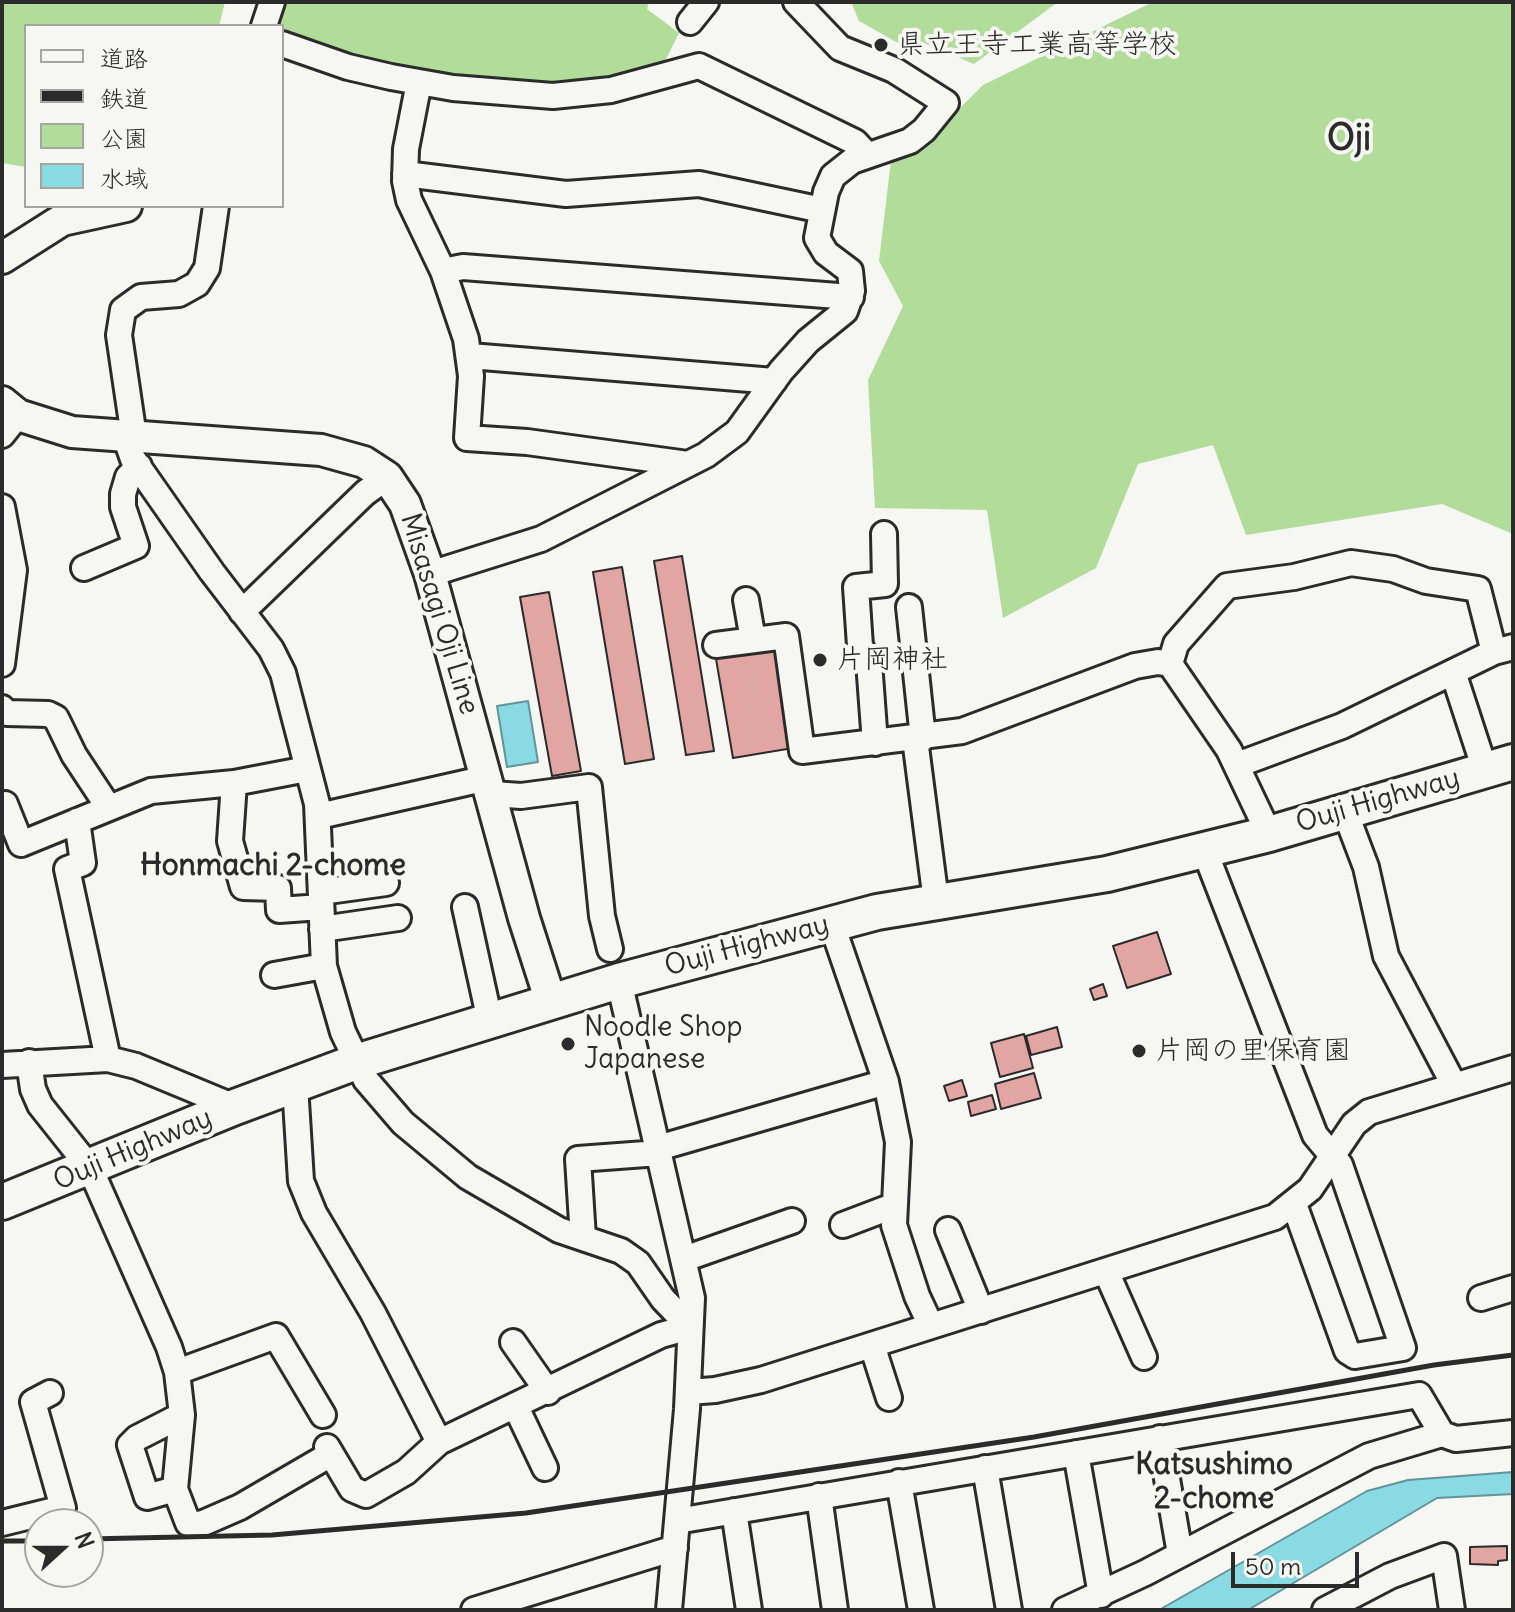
<!DOCTYPE html>
<html>
<head>
<meta charset="utf-8">
<style>
	body { margin:0 }
	#map { position:relative; width:1515px; height:1612px; overflow:hidden; background:#f6f6f2; font-family:Delius,"Klee One",sans-serif }
	canvas { display:block }
	.frame { position:absolute; inset:0; border:4px solid #2b2b2b; pointer-events:none }
	.legend { position:absolute; left:24px; top:24px; width:260px; height:184px; box-sizing:border-box; background:#f6f6f2; border:2px solid #a5a5a2; margin:0; padding:10px 14px; list-style:none; font-size:24px; color:#2b2b2b }
	.legend li { display:flex; align-items:center; gap:16px; height:40px }
	.legend b { width:40px; border:2px solid #a5a5a2 }
	.north { position:absolute; left:24px; top:1508px; width:80px; height:80px; box-sizing:border-box; background:#f6f6f2; border:2px solid #a5a5a2; border-radius:50%; rotate:69deg; font-size:22px; font-weight:700; line-height:32px; text-align:center; color:#2b2b2b }
	.north::after { content:''; display:block; margin:auto; width:28px; height:36px; background:#2b2b2b; clip-path:polygon(50% 0,100% 100%,50% 72%,0 100%) }
	.scale { position:absolute; left:1231px; top:1552px; width:128px; height:36px; box-sizing:border-box; border:4px solid #2b2b2b; border-top:0; padding-left:10px; font-size:24px; line-height:28px; white-space:nowrap; color:#2b2b2b; -webkit-text-stroke:6px #f6f6f2; paint-order:stroke }
</style>
</head>
<body>
<div id="map">
<canvas width="1515" height="1612"></canvas>
<div class="frame"></div>
<ul class="legend">
<li><b style="height:10px;background:#f6f6f2"></b>道路</li>
<li><b style="height:10px;background:#2b2b2b"></b>鉄道</li>
<li><b style="height:22px;background:#b2dc99"></b>公園</li>
<li><b style="height:22px;background:#89dae3"></b>水域</li>
</ul>
<div class="north">N</div>
<div class="scale">50 m</div>
</div>
<script>
const ctx = document.querySelector('canvas').getContext('2d');
ctx.lineJoin = 'round';
function fillPath(path, color) { ctx.fillStyle = color; ctx.fill(path, 'evenodd'); }
const shape = rows => new Path2D(rows.map(r => 'M' + r).join(''));
function strokePath(path, color, width, dash) { ctx.strokeStyle = color; ctx.lineWidth = width; ctx.lineCap = dash ? 'butt' : 'round'; ctx.setLineDash(dash || []); ctx.stroke(path); }
function write(font, color, halo, rows, align = 'center') {
  ctx.font = font + ' Delius,"Klee One",sans-serif'; ctx.lineWidth = 8; ctx.setLineDash([]); ctx.textBaseline = 'middle'; ctx.strokeStyle = halo; ctx.fillStyle = color; for (const [text, x, y, turn = 0] of rows) {
    ctx.save(); ctx.translate(x, y); ctx.rotate((+turn || 0) * Math.PI / 180); ctx.textAlign = isNaN(turn) ? turn : align; if (halo) ctx.strokeText(text, 0, 0); ctx.fillText(text, 0, 0); ctx.restore();
  }
}
const green = shape([
	[2,2,225,2,219,26,26,26,26,167,2,163],
	[286,2,649,2,647,9,679,33,663,65,591,85,555,88,421,72,282,34,282,26,278,26],
	[851,2,1058,2,974,64,924,43,907,48,859,21],
	[1153,2,1513,2,1513,534,1442,504,1246,535,1213,445,1138,464,1096,568,1003,618,987,510,875,508,868,380,903,306,879,261,891,161,929,139,983,85]
]);
const water = shape([
	[528,701,538,762,507,767,497,706,528,701],
	[1513,1472,1513,1494,1437,1498,1248,1610,1159,1610,1367,1491,1408,1480,1513,1472]
]);
const building = shape([
	[682,556,714,751,686,755,654,561,682,556],
	[622,567,654,759,625,764,593,572,622,567],
	[549,592,581,771,552,776,520,597,549,592],
	[775,642,793,748,733,758,715,653,775,642],
	[1157,932,1171,974,1127,988,1113,946,1157,932],
	[1103,984,1107,996,1094,1000,1090,989,1103,984],
	[1057,1027,1062,1047,1031,1055,1026,1036,1057,1027],
	[1024,1034,1033,1068,1000,1077,991,1043,1024,1034],
	[1034,1073,1041,1098,1001,1109,995,1084,1034,1073],
	[962,1080,967,1096,949,1101,944,1086,962,1080],
	[992,1095,996,1109,971,1116,968,1102,992,1095],
	[1507,1546,1507,1560,1498,1561,1498,1565,1470,1564,1470,1547,1507,1546]
]);
const minor = shape([
	[690,22,706,2],
	[264,26,272,2],
	[282,44,348,67,391,77,453,88,553,96,611,90,699,66,855,142,867,155],
	[419,82,406,149,405,181,409,200,443,271,466,339,471,376,467,438,527,442,688,464],
	[405,174,566,194,699,184,822,210],
	[443,271,463,267,851,297],
	[470,356,774,381],
	[2,435,18,415],
	[125,436,133,459,212,572,271,649,283,673,317,804,324,966,343,1032,366,1080,403,1123,468,1177,559,1230,621,1251,638,1263,663,1299,690,1327,661,1335,439,1442,406,1472,366,1495,352,1489,327,1447],
	[134,437,119,335,123,310,141,297,179,294,197,284,207,268,216,206],
	[2,507,14,570,2,664],
	[84,568,136,546,123,507,123,494,128,477,139,466],
	[430,574,541,539,706,455,737,432,781,371,808,341,845,311,852,291,850,271,826,253,817,238,826,192,833,176,852,161,910,141,924,130,946,103,894,70,840,48,796,2],
	[746,600,753,640],
	[909,607,923,738],
	[242,612,365,493,387,477],
	[716,645,786,636,802,751,962,731,1135,666,1158,662,1170,664,1229,750,1269,834],
	[1170,664,1176,644,1227,586,1294,577,1351,563,1393,569,1426,581,1478,589,1494,652],
	[1453,672,1485,770],
	[2,708,7,713,48,714,56,718,74,755,109,808],
	[915,739,936,901],
	[875,743,869,662,860,646,856,587,885,584,884,534],
	[1237,765,1342,726,1494,652,1513,647],
	[234,783,230,841,243,887,278,888,279,910,321,907],
	[492,794,521,796,589,787,602,916,610,949],
	[2,805,5,804,21,844,151,791,234,783,307,769],
	[1344,809,1366,867,1386,956,1454,1085],
	[319,816,487,778],
	[77,821,83,863,67,869,108,1059],
	[1204,849,1315,1135,1340,1165,1403,1348,1355,1356,1347,1351,1294,1204],
	[321,892,386,883],
	[465,907,490,1021],
	[831,922,886,1082,898,1142,894,1225,917,1296,931,1326],
	[322,929,398,918],
	[274,975,324,966],
	[619,981,692,1298,687,1409,669,1610],
	[29,1062,33,1089,40,1105,90,1168,169,1347,177,1372,182,1415,175,1489,188,1523,201,1524,240,1507,331,1454],
	[2,1065,108,1059,136,1066,235,1107],
	[295,1085,301,1181,314,1213,373,1313,439,1442],
	[658,1148,886,1082],
	[843,1225,893,1206],
	[948,1230,981,1311],
	[583,1238,578,1159,659,1153],
	[684,1259,792,1221],
	[1106,1271,1144,1357],
	[1481,1298,1513,1288],
	[513,1342,548,1392],
	[872,1345,889,1398],
	[177,1372,276,1336,323,1415],
	[688,1392,715,1390,761,1380,1275,1217,1310,1189,1354,1124,1369,1112,1513,1068],
	[516,1407,545,1468],
	[1160,1438,1180,1554],
	[1076,1453,1101,1595],
	[985,1468,1009,1610],
	[899,1482,921,1610],
	[175,1489,147,1497,130,1445,137,1438,182,1415],
	[819,1496,835,1610],
	[734,1511,749,1610],
	[677,1521,1419,1395,1442,1434],
	[2,1523,63,1508,33,1402,50,1393],
	[474,1610,675,1548],
	[1065,1610,1145,1573,1369,1456,1442,1434,1456,1439,1513,1433],
	[1325,1610,1390,1576,1444,1556,1452,1610]
]);
const major = shape([
	[2,258,62,220,126,206],
	[2,402,18,415,72,432,321,450,364,462,387,477,405,504,430,574,524,918,551,1002]
]);
const highway = shape([
	[2,1202,235,1107,356,1062,619,981,877,912,1107,874,1269,834,1513,762]
]);
const rail = shape([
	[88,1539,272,1535,526,1513,1034,1437,1434,1365,1513,1355],
	[2,1541,40,1541]
]);
const markers = [
	[881,45,8,"#2b2b2b"],
	[820,660,8,"#2b2b2b"],
	[568,1044,8,"#2b2b2b"],
	[1139,1051,8,"#2b2b2b"]
];
const poiNames = [
	["県立王寺工業高等学校",897,45],
	["片岡神社",836,660],
	["Noodle Shop",584,1028],
	["Japanese",584,1060],
	["片岡の里保育園",1155,1051]
];
const streetNames = [
	["Misasagi Oji Line",439,614,73],
	["Ouji Highway",1378,801,-16],
	["Ouji Highway",747,946,-15],
	["Ouji Highway",133,1150,-23]
];
const neighbourhoodNames = [
	["Honmachi 2-chome",273,866],
	["Katsushimo",1214,1465],
	["2-chome",1214,1499]
];
const districtNames = [
	["Oji",1349,140]
];
fillPath(green, '#b2dc99');
fillPath(water, '#89dae3');
strokePath(water, '#639499', 2);
fillPath(building, '#e1a6a1');
strokePath(building, '#2b2b2b', 2);
strokePath(minor, '#2b2b2b', 30);
strokePath(major, '#2b2b2b', 36);
strokePath(highway, '#2b2b2b', 40);
strokePath(minor, '#f6f6f2', 24);
strokePath(major, '#f6f6f2', 30);
strokePath(highway, '#f6f6f2', 34);
strokePath(rail, '#2b2b2b', 5);
for (const [x, y, r, color] of markers) { const dot = new Path2D(); dot.arc(x, y, r, 0, 2 * Math.PI); ctx.fillStyle = color; ctx.fill(dot); strokePath(dot, '#f6f6f2', 3); }
write('28px', '#2b2b2b', '#f6f6f2', poiNames, 'left');
write('28px', '#2b2b2b', '#f6f6f2', streetNames);
write('bold 30px', '#2b2b2b', '#f6f6f2', neighbourhoodNames);
write('bold 36px', '#2b2b2b', '#f6f6f2', districtNames);
</script>
</body>
</html>
